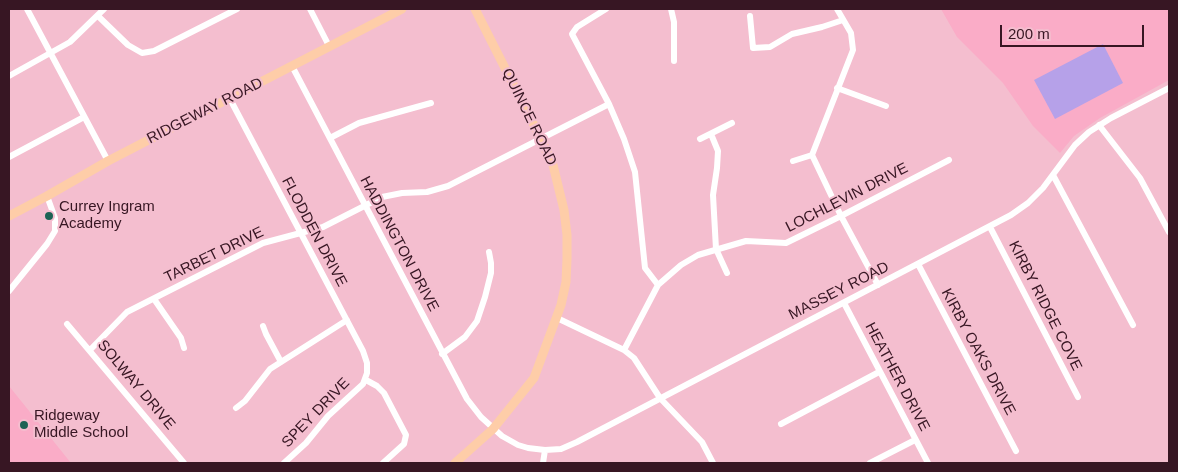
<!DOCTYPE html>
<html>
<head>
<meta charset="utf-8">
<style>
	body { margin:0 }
	#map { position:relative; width:1178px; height:472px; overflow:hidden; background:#f4becf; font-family:Arial,sans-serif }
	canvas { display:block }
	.frame { position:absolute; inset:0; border:10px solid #371623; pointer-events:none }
	.scale { position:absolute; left:1000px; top:25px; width:144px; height:22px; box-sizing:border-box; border:2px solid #371623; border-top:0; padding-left:6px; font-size:15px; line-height:18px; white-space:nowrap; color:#371623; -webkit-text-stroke:4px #f4becf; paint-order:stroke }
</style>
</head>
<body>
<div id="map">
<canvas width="1178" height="472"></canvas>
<div class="frame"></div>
<div class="scale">200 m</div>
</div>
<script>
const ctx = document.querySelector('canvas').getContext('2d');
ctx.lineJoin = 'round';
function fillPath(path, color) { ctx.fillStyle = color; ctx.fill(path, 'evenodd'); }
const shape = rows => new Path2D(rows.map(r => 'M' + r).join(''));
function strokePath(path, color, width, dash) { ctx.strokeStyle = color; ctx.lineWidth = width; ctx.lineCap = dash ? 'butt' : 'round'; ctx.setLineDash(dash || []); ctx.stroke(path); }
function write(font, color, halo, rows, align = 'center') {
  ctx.font = font + ' Arial,sans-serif'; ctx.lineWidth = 4; ctx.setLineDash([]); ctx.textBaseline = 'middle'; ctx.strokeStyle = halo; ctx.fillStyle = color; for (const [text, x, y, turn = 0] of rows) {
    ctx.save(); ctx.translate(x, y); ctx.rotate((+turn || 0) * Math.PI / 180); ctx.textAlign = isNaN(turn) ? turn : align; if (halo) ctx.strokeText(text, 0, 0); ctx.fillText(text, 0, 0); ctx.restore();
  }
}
const built = shape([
	[941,9,1169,9,1169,80,1100,118,1074,136,1060,153,1033,126,1003,83,957,37],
	[9,386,71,463,9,463]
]);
const green = shape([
	[1103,44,1123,83,1055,119,1034,80]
]);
const minor = shape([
	[27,9,108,161],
	[310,9,329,46],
	[606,9,577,27,572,34,609,104,624,139,635,172,645,268,658,285],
	[671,9,674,22,674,61],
	[837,9,851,33,853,50,812,155,841,216,878,285],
	[98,16,128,45,142,53,154,51,237,9],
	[750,16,753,48,770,47,792,34,822,27,843,20],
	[292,66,467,399,481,417,502,436,518,445,528,448,545,450,561,449,577,442,1011,215,1028,203,1043,188,1075,145,1089,132,1111,118,1169,88],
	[9,76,70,42,104,9],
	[837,88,886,106],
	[230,99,363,351,367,363,367,373,363,384,328,416,306,443,284,463],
	[1099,125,1140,178,1169,232],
	[711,134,718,151,717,168,713,195,716,249,727,273],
	[330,138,359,123,431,103],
	[700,139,732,123],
	[9,157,84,117],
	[793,161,812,155],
	[1053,175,1133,325],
	[990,227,1078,397],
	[918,264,1016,451],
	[9,291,47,244,55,231,55,218,47,196],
	[154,299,181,338,184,348],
	[844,303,928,463],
	[557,318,624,350,634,358,660,398,702,442,713,463],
	[67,324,184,463],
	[263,326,266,334,281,362],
	[90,350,127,312,263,243,323,227,382,197,402,193,427,192,448,186,609,104],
	[624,350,658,285,681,265,698,255,746,241,786,243,841,216,949,160],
	[442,354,465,337,477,321,485,297,491,273,491,263,489,252],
	[366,380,377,386,384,393,406,435,404,444,383,463],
	[236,408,245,401,270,369,347,320],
	[781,424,879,372],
	[543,463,545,450],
	[870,463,915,440]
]);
const major = shape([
	[9,216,47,196,108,161,402,9],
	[455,463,493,429,534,378,561,305,566,282,567,259,567,235,564,210,553,165,541,139,475,9]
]);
const markers = [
	[49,216,5,"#1d6355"],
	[24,425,5,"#1d6355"]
];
const streetNames = [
	["RIDGEWAY ROAD",205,111,-27],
	["QUINCE ROAD",529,117,64],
	["LOCHLEVIN DRIVE",847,198,-27],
	["FLODDEN DRIVE",314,232,62],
	["HADDINGTON DRIVE",399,244,62],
	["TARBET DRIVE",214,255,-26],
	["MASSEY ROAD",839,291,-27],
	["KIRBY RIDGE COVE",1045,306,63],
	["KIRBY OAKS DRIVE",978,352,62],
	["HEATHER DRIVE",897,377,62],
	["SOLWAY DRIVE",136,385,50],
	["SPEY DRIVE",316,413,-46]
];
const poiNames = [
	["Currey Ingram",59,207],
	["Academy",59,224],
	["Ridgeway",34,416],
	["Middle School",34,433]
];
fillPath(built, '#faacc7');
fillPath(green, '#b6a1e9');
strokePath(minor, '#fff', 6);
strokePath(major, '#fecda8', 9);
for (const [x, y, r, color] of markers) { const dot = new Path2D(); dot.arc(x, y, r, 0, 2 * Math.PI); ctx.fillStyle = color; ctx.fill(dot); strokePath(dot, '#f4becf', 2); }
write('15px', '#371623', '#f4becf', streetNames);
write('15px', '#371623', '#f4becf', poiNames, 'left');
</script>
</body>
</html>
